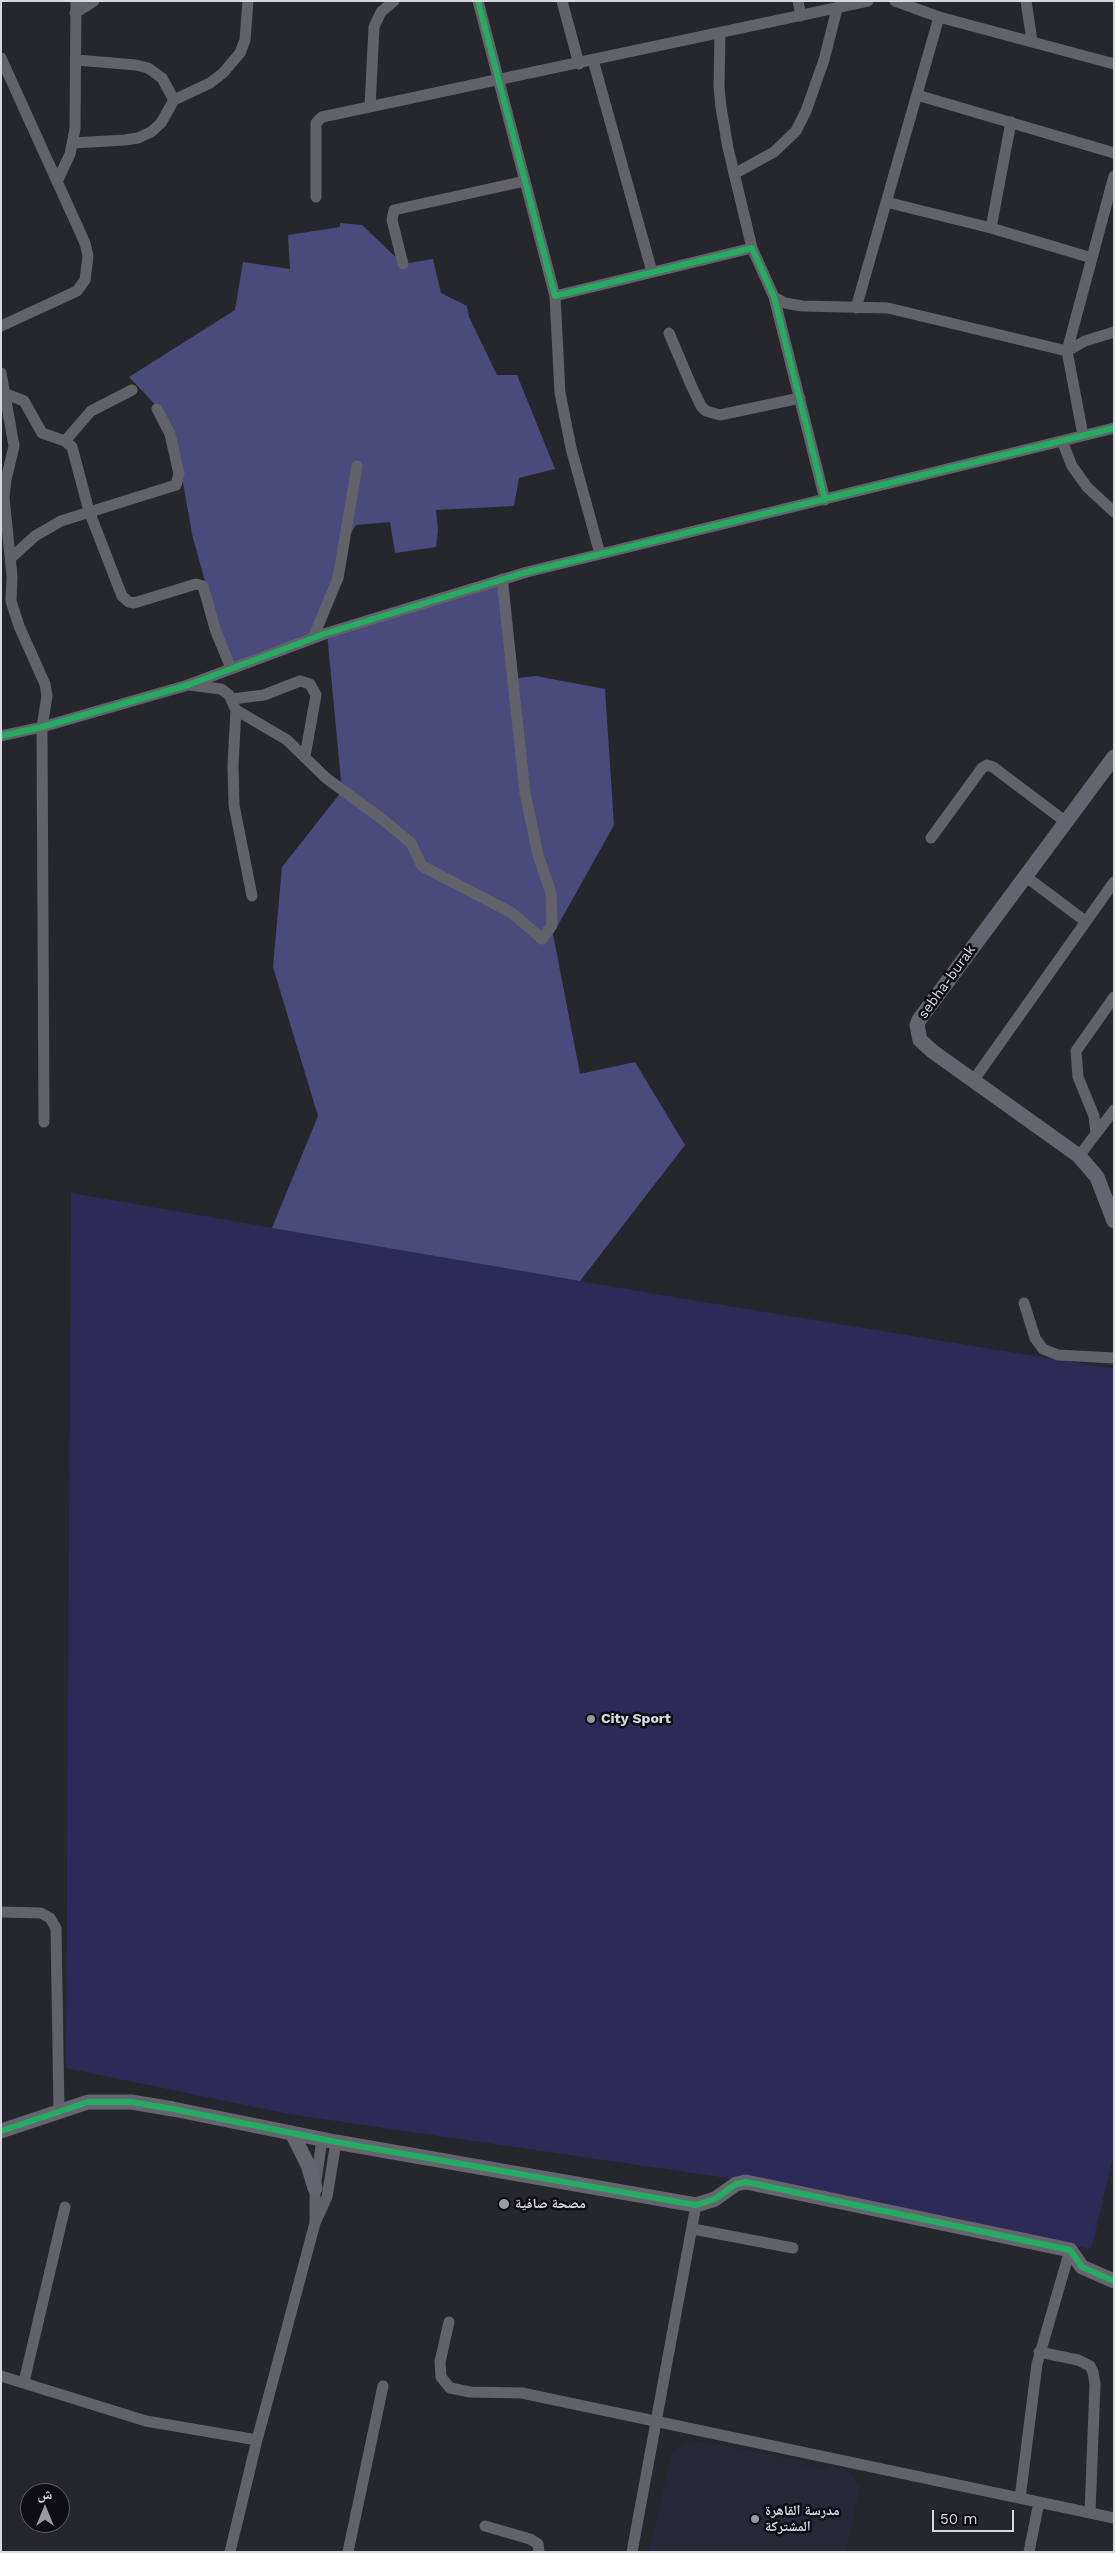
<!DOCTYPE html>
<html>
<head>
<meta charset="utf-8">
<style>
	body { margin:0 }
	#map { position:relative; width:1115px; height:2553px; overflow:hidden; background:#26272d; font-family:"Work Sans","Noto Naskh Arabic",sans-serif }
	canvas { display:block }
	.frame { position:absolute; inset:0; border:2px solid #d7d8e0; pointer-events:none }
	.north { position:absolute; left:20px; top:2483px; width:50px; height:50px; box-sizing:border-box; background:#0d0d13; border:1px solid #5e5e65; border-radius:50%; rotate:0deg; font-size:14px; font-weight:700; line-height:20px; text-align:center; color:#d7d8e0 }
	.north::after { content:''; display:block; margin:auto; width:18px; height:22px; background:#999aa1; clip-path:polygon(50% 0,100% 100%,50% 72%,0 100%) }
	.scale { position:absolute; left:932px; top:2510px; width:82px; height:22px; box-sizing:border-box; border:2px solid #d7d8e0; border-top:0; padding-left:6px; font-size:15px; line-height:18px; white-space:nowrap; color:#d7d8e0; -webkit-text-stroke:4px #0d0d13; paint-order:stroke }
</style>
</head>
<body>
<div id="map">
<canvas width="1115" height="2553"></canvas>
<div class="frame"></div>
<div class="north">ش</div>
<div class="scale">50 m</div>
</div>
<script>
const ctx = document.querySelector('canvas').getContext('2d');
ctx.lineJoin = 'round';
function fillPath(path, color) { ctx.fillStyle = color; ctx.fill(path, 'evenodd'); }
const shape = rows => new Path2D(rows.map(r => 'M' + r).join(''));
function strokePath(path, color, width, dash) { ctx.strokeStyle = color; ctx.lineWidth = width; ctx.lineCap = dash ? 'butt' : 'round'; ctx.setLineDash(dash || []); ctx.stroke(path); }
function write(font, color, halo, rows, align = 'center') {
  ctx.font = font + ' "Work Sans","Noto Naskh Arabic",sans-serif'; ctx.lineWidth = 5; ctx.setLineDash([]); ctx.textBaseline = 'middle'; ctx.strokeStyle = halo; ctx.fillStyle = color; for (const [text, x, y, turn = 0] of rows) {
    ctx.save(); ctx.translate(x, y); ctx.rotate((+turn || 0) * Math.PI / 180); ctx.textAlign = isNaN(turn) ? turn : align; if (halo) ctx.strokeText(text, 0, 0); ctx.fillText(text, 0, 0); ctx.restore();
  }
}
const built = shape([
	[693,2440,797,2459,801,2464,825,2471,831,2467,848,2470,860,2487,846,2552,649,2552,672,2451]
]);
const green = shape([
	[71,1193,661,1295,1114,1369,1114,2154,1091,2249,741,2180,289,2114,66,2068]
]);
const forest = shape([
	[340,223,362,225,403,264,433,259,441,293,467,306,469,317,497,375,517,375,555,469,519,478,514,506,436,510,438,531,436,547,395,553,390,522,356,525,345,543,313,638,228,666,192,534,182,477,166,416,129,377,235,310,243,262,290,269,288,235,340,227],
	[508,578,518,678,536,676,605,689,614,825,553,934,580,1074,635,1062,685,1145,580,1281,272,1228,318,1116,273,967,282,867,342,791,327,633]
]);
const street = shape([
	[478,1,555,296,752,248,774,297,825,500],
	[562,1,579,64],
	[798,1,801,16],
	[895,1,939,17,1114,64],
	[1026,1,1032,41],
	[75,13,94,1],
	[720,33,719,87,721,107,728,148,752,248],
	[1,58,85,243,88,256,85,280,77,291,1,326],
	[77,60,136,65,148,68,162,78,174,100],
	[593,60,652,272],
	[917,95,1114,153],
	[370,107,374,27,381,12,394,1],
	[73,143,125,140,138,138,151,132,161,123,174,100,210,83,223,73,240,53,245,40,248,1],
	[734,174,774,152,796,131,806,111,824,60,837,9],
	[57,182,70,154,75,129,76,1],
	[316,197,316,123,322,117,868,1],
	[886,202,991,228,1092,258],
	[991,228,1011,122],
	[403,264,392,220,394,210,525,181],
	[555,296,560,393,571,448,600,554],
	[774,297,785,303,802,306,888,308,1067,351,1085,341,1114,332],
	[856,308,939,17],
	[669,333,691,385,701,406,706,411,720,415,800,398],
	[1,373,14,446,6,480,4,497,12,576,11,601,19,626,45,684,47,696,42,727,44,1122],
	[6,394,24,401,42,433,65,441,72,447,89,511,122,596,129,602,134,603,196,584,203,586,216,632,231,668],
	[1083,435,1067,351,1114,176],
	[65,441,91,411,132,390],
	[1062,441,1072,466,1087,487,1114,512],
	[11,558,35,536,61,521,176,485,179,474,170,434,157,409],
	[313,638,338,578,357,466],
	[190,685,221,689,229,695,236,710,233,765,234,805,252,896],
	[232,699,264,695,300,681,310,684,316,695,305,756],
	[236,710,287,740,326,778,382,819,411,843,422,866,512,913,542,939,552,925,551,893,538,855,525,793,502,579],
	[1,736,42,727,188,685,327,633,527,572,1114,428],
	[931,838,982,768,987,765,993,767,1066,822],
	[1025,876,1085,921],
	[973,1081,1114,882],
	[1096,1133,1094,1116,1078,1077,1076,1051,1114,997],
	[1079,1156,1114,1110],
	[1024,1303,1035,1338,1043,1349,1058,1355,1114,1358],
	[1,1912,41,1913,50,1918,56,1928,59,2110],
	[315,2223,315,2188,322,2139],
	[693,2229,793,2248],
	[449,2322,440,2362,441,2377,450,2388,470,2392,522,2393,1114,2518],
	[1039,2352,1078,2360,1090,2366,1093,2372,1095,2384,1090,2513],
	[1,2376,146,2421,257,2440],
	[24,2382,65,2207],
	[1020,2498,1037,2364,1070,2250],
	[485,2526,530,2539,538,2544,539,2552],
	[230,2552,257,2440,315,2223,327,2197,336,2142],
	[348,2552,383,2386],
	[632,2552,696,2205],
	[1029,2552,1039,2502]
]);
const secondary = shape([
	[1114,757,919,1020,917,1025,920,1040,932,1051,1079,1156,1097,1177,1114,1221],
	[1,2131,88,2102,131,2102,173,2109,336,2142,696,2205,715,2199,736,2184,746,2182,1070,2250,1082,2267,1114,2281],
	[292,2133,308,2165,315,2188]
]);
const cycleway = shape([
	[478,1,555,296,752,248,774,297,825,500],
	[1,736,42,727,188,685,327,633,527,572,1114,428],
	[1,2131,88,2102,131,2102,173,2109,336,2142,696,2205,715,2199,736,2184,746,2182,1070,2250,1082,2267,1114,2281]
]);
const markers = [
	[591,1719,5,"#999aa1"],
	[504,2204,6,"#999aa1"],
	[755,2519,5,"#999aa1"]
];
const streetNames = [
	["sebha-burak",947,982,-54]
];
const poiNames = [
	["City Sport",601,1719],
	["مصحة صافية",515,2204],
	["مدرسة القاهرة",765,2511],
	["المشتركة",765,2527]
];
fillPath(built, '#272839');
fillPath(green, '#2c2b57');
fillPath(forest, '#4a4b7c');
strokePath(street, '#62626b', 11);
strokePath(secondary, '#64656e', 15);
strokePath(cycleway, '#26ab63', 6);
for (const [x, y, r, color] of markers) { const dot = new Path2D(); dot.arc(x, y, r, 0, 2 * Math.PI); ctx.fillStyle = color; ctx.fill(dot); strokePath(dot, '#0d0d13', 2); }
write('14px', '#d7d8e0', '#0d0d13', streetNames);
write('bold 14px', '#d7d8e0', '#0d0d13', poiNames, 'left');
</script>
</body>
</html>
